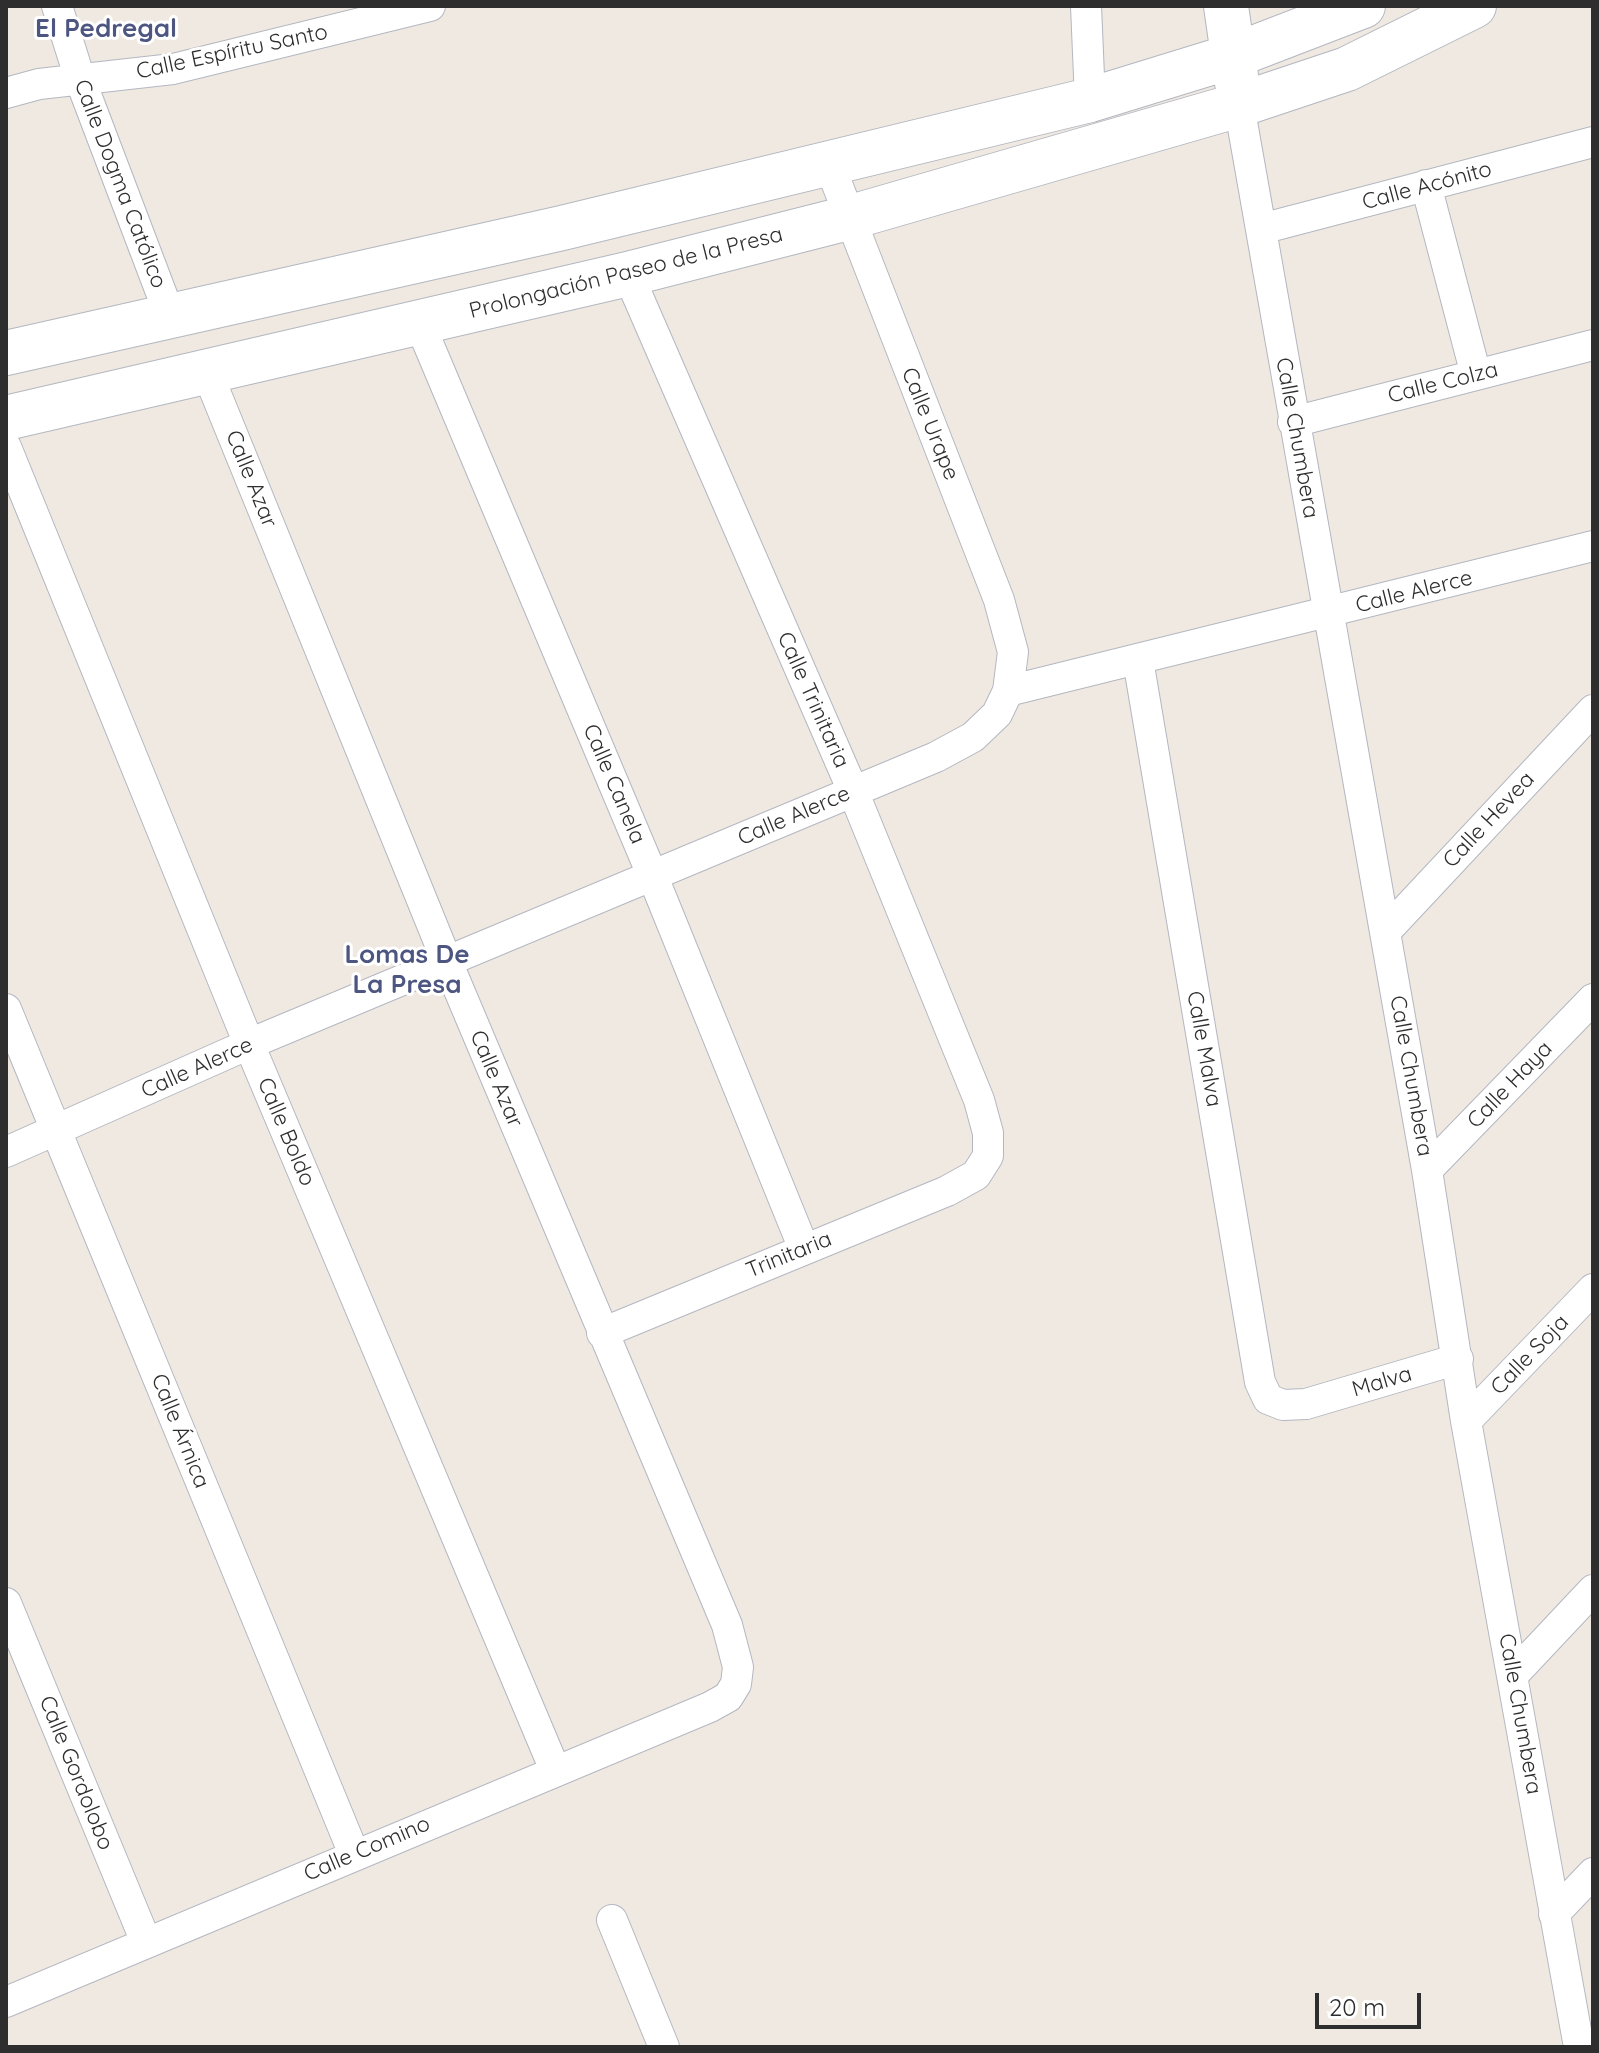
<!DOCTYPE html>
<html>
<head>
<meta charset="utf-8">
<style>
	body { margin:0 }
	#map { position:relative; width:1599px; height:2053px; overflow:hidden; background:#efe9e1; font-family:Quicksand,sans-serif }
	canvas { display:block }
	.frame { position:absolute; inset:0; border:8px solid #2e2e2e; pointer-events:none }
	.scale { position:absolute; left:1315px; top:1993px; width:106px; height:36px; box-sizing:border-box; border:4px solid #2e2e2e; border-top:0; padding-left:10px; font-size:24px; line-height:28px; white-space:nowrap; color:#2e2e2e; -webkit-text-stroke:6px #fff; paint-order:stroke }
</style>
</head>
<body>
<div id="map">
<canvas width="1599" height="2053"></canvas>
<div class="frame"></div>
<div class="scale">20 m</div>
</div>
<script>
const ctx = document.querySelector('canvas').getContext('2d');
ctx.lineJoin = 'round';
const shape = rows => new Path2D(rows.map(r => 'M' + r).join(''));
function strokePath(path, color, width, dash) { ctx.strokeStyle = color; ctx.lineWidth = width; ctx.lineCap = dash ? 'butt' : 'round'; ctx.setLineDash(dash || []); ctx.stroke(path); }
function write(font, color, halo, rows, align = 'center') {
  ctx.font = font + ' Quicksand,sans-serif'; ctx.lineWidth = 6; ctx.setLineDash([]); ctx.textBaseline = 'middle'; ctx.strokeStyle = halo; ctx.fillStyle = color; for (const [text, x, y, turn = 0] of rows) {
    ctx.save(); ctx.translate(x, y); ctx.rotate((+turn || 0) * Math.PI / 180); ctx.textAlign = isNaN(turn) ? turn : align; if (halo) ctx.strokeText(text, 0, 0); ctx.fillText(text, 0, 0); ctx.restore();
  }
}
const street = shape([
	[57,6,80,79,170,316],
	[1086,6,1090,100],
	[6,93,39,84,173,69,430,6],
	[1239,105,1427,1170,1466,1421,1579,2047],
	[828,161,999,600,1013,652,1008,691],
	[1426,185,1476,375],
	[1261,229,1593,142],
	[419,322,653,877,804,1249],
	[1293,422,1593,345],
	[6,447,249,1044,555,1770],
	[1138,660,1260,1382,1268,1399,1283,1405,1306,1404,1458,1359],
	[1386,931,1593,710],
	[6,1009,354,1854],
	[6,1152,249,1044,936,757,973,737,997,714,1008,691,1593,546],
	[1427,1170,1593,999],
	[602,1333,947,1191,976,1175,988,1156,988,1133,979,1100,853,791,628,274],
	[1466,1421,1593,1289],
	[6,1603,146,1942],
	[1514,1674,1593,1590],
	[1554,1914,1593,1873],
	[612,1920,664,2047],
	[6,2002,710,1707,728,1697,736,1684,738,1667,727,1625,448,964,207,372]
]);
const secondary = shape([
	[1226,6,1237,83],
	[6,353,562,228,1090,100,1233,56,1363,6],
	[6,418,628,274,848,218,1239,105,1347,69,1474,6]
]);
const streetNames = [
	["Calle Espíritu Santo",232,52,-12],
	["Calle Dogma Católico",120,184,69],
	["Calle Acónito",1427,186,-15],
	["Prolongación Paseo de la Presa",626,273,-14],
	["Calle Colza",1443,383,-14],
	["Calle Urape",930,424,68],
	["Calle Chumbera",1297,438,80],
	["Calle Azar",251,479,68],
	["Calle Alerce",1414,592,-14],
	["Calle Trinitaria",813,700,66],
	["Calle Canela",614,784,67],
	["Calle Alerce",794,816,-23],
	["Calle Hevea",1489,820,-47],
	["Calle Malva",1204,1049,80],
	["Calle Alerce",197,1068,-24],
	["Calle Chumbera",1411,1076,80],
	["Calle Azar",496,1079,67],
	["Calle Haya",1510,1085,-46],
	["Calle Boldo",286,1132,67],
	["Trinitaria",789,1255,-22],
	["Calle Soja",1530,1355,-46],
	["Malva",1382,1382,-16],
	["Calle Árnica",180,1431,68],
	["Calle Chumbera",1520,1714,80],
	["Calle Gordolobo",76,1773,68],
	["Calle Comino",367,1849,-23]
];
const quarterNames = [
	["El Pedregal",106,29],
	["Lomas De",407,955],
	["La Presa",407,985]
];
strokePath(street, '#b4b7c1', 32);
strokePath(secondary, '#b4b7c1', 46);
strokePath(street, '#fff', 30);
strokePath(secondary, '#fff', 44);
write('22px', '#2e2e2e', '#fff', streetNames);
write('bold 26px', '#4d5680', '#fff', quarterNames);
</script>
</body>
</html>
